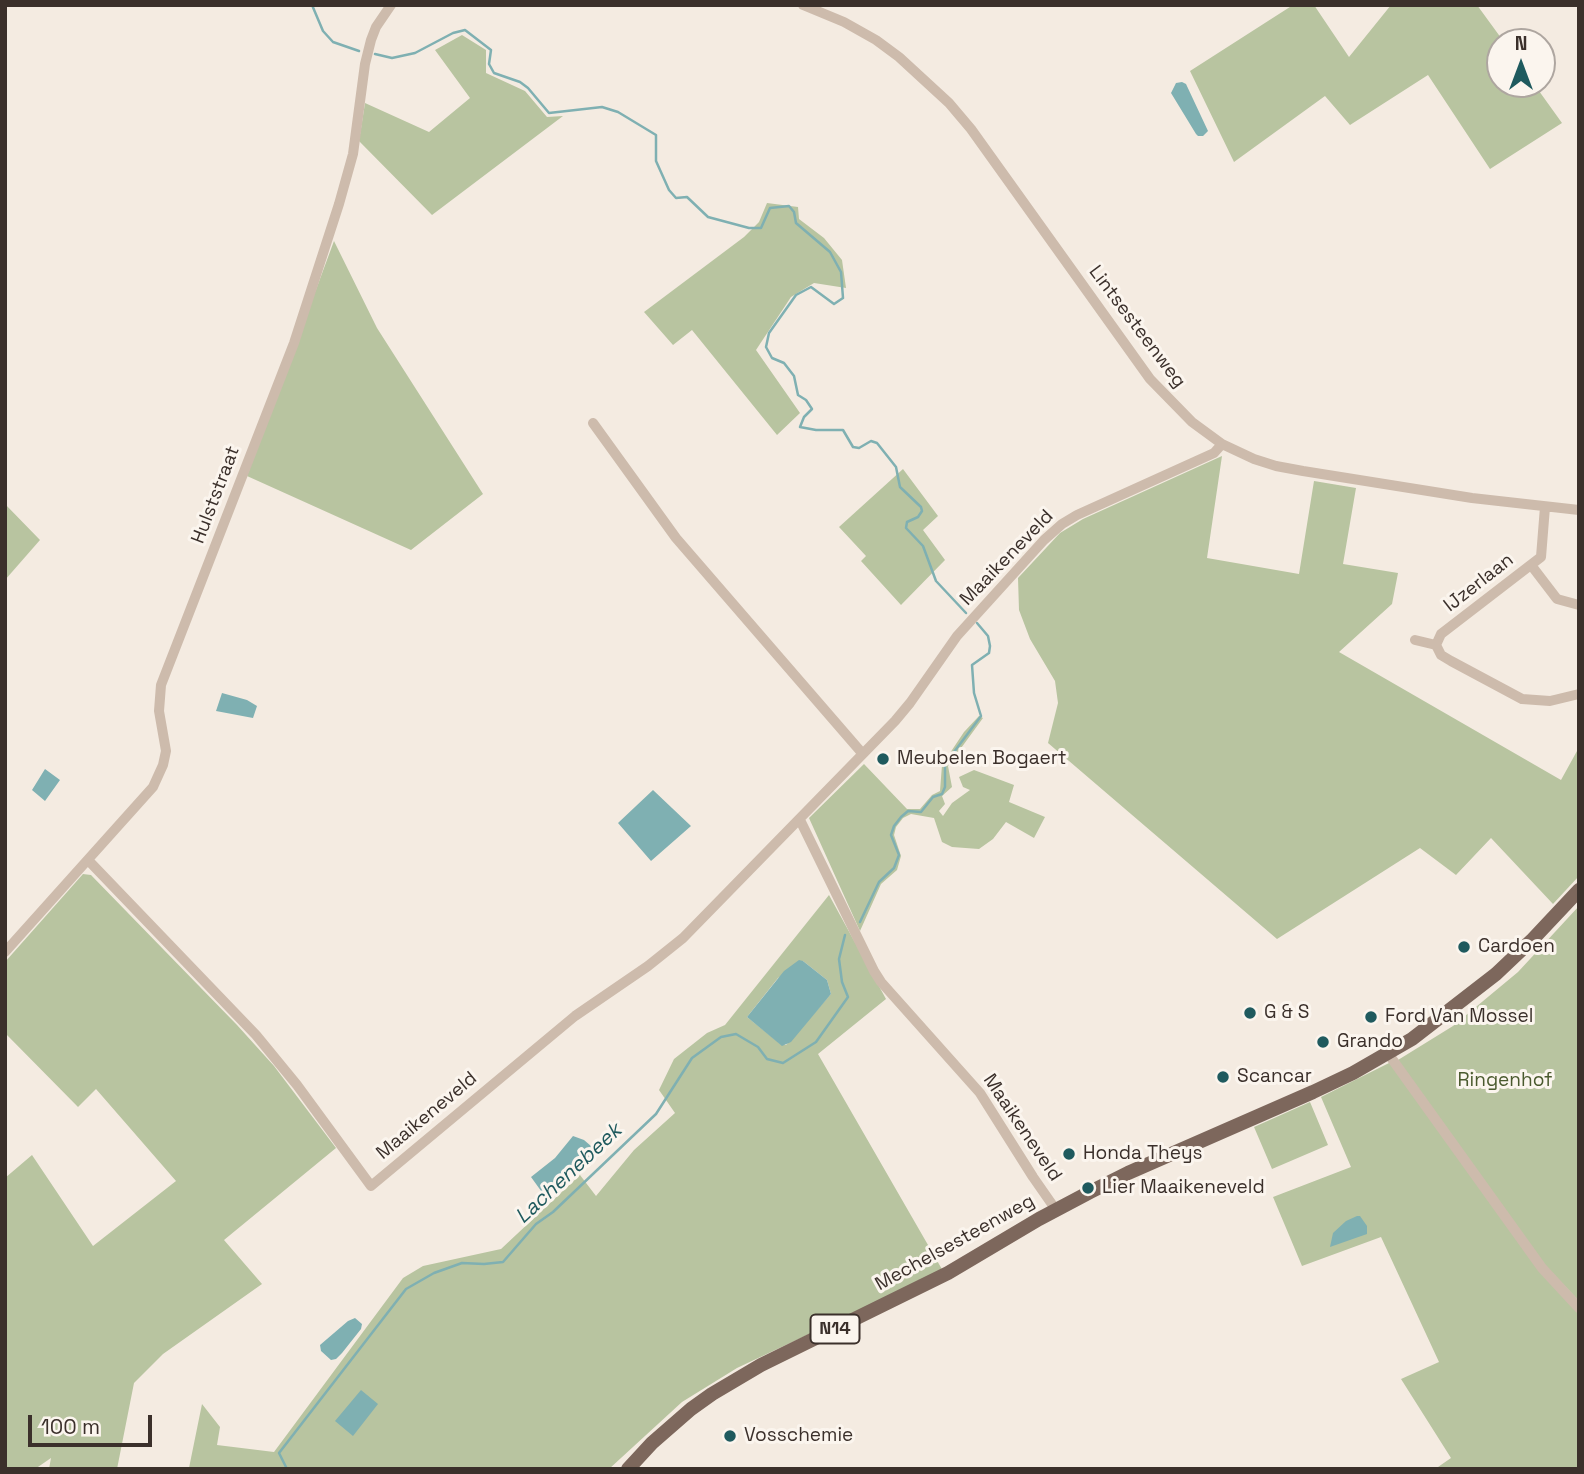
<!DOCTYPE html>
<html>
<head>
<meta charset="utf-8">
<style>
	body { margin:0 }
	#map { position:relative; width:1584px; height:1474px; overflow:hidden; background:#f4ebe1; font-family:"Space Grotesk",sans-serif }
	canvas { display:block }
	.frame { position:absolute; inset:0; border:7px solid #3b302b; pointer-events:none }
	.north { position:absolute; left:1486px; top:28px; width:70px; height:70px; box-sizing:border-box; background:#fbf5ee; border:2px solid #aea6a0; border-radius:50%; rotate:0deg; font-size:19px; font-weight:700; line-height:28px; text-align:center; color:#3b302b }
	.north::after { content:''; display:block; margin:auto; width:24px; height:32px; background:#1f5a5e; clip-path:polygon(50% 0,100% 100%,50% 72%,0 100%) }
	.scale { position:absolute; left:28px; top:1415px; width:124px; height:32px; box-sizing:border-box; border:4px solid #3b302b; border-top:0; padding-left:9px; font-size:21px; line-height:24px; white-space:nowrap; color:#3b302b; -webkit-text-stroke:5px #fbf5ee; paint-order:stroke }
</style>
</head>
<body>
<div id="map">
<canvas width="1584" height="1474"></canvas>
<div class="frame"></div>
<div class="north">N</div>
<div class="scale">100 m</div>
</div>
<script>
const ctx = document.querySelector('canvas').getContext('2d');
ctx.lineJoin = 'round';
function fillPath(path, color) { ctx.fillStyle = color; ctx.fill(path, 'evenodd'); }
const shape = rows => new Path2D(rows.map(r => 'M' + r).join(''));
function strokePath(path, color, width, dash) { ctx.strokeStyle = color; ctx.lineWidth = width; ctx.lineCap = dash ? 'butt' : 'round'; ctx.setLineDash(dash || []); ctx.stroke(path); }
function write(font, color, halo, rows, align = 'center') {
  ctx.font = font + ' "Space Grotesk",sans-serif'; ctx.lineWidth = 6; ctx.setLineDash([]); ctx.textBaseline = 'middle'; ctx.strokeStyle = halo; ctx.fillStyle = color; for (const [text, x, y, turn = 0] of rows) {
    ctx.save(); ctx.translate(x, y); ctx.rotate((+turn || 0) * Math.PI / 180); ctx.textAlign = isNaN(turn) ? turn : align; if (halo) ctx.strokeText(text, 0, 0); ctx.fillText(text, 0, 0); ctx.restore();
  }
}
const green = shape([
	[1293,5,1314,5,1349,57,1391,5,1477,5,1504,42,1500,42,1500,84,1534,84,1562,123,1490,169,1428,75,1350,125,1325,96,1234,162,1190,71],
	[462,35,486,50,486,73,525,91,547,117,563,116,432,215,359,141,365,103,429,132,470,98,435,50],
	[767,203,798,207,799,219,824,238,842,260,846,288,814,283,791,297,756,350,800,413,777,435,692,330,673,345,644,312,744,237,759,222],
	[334,241,377,328,483,494,411,550,247,476],
	[1222,456,1207,558,1299,574,1314,481,1356,488,1343,564,1398,573,1392,604,1339,652,1561,780,1577,751,1579,753,1579,876,1553,904,1491,838,1456,875,1420,848,1277,939,1048,743,1058,703,1055,681,1030,639,1019,610,1018,578,1060,533,1083,519],
	[903,469,938,516,923,530,945,560,901,605,861,561,866,556,839,527],
	[5,504,40,540,5,580],
	[979,716,983,718,948,766,952,787,942,796,945,804,939,811,943,816,952,803,970,790,963,787,959,777,974,770,1014,785,1009,802,1045,817,1034,838,1006,822,993,839,979,849,952,847,942,842,934,818,911,814,903,818,896,827,894,835,901,856,897,870,881,884,860,931,809,818,864,764,907,809,920,809,932,795,940,791,942,765,964,732],
	[83,874,91,875,237,1025,274,1066,336,1148,224,1240,262,1284,163,1354,134,1383,117,1469,49,1469,51,1458,35,1469,5,1469,5,1178,32,1155,93,1246,176,1181,96,1089,78,1107,5,1033,5,962],
	[829,895,886,999,818,1054,943,1271,737,1368,682,1402,609,1469,189,1468,202,1404,220,1427,217,1445,274,1452,403,1278,423,1266,501,1249,580,1175,596,1196,634,1150,675,1113,659,1090,674,1059,707,1033,725,1025],
	[803,961,827,980,831,994,786,1045,782,1045,747,1017,778,978],
	[1579,906,1579,1301,1542,1262,1398,1060,1453,1026,1518,972],
	[1393,1061,1579,1312,1579,1469,1439,1469,1438,1467,1451,1458,1401,1379,1439,1362,1381,1237,1302,1266,1273,1197,1351,1167,1321,1097],
	[1310,1102,1328,1145,1272,1169,1254,1127]
]);
const water = shape([
	[1182,82,1186,84,1208,131,1203,136,1198,136,1196,134,1171,93,1176,83],
	[222,693,247,700,257,706,253,718,216,711],
	[45,769,60,780,45,801,32,790],
	[653,790,691,826,651,861,618,823],
	[799,960,803,961,827,980,831,994,791,1042,782,1046,747,1017,784,971],
	[573,1136,584,1140,591,1146,594,1151,593,1156,548,1196,544,1195,531,1177,555,1158],
	[1357,1216,1360,1216,1367,1226,1367,1234,1330,1247,1333,1233,1346,1221],
	[355,1318,362,1324,361,1329,342,1353,336,1359,331,1360,321,1351,320,1345,348,1321],
	[361,1390,378,1404,353,1436,335,1421]
]);
const stream = shape([
	[312,5,323,31,333,42,359,51],
	[375,54,392,58,415,53,453,33,465,30,491,50,489,64,494,73,520,82,528,88,549,113,602,107,618,112,656,135,656,161,669,190,676,198,687,197,708,217,749,228,761,228,770,208,789,206,794,212,796,223,830,252,841,272,843,298,834,304,811,287,796,295,769,333,766,347,772,358,784,363,794,376,798,395,806,400,812,409,804,417,800,427,816,430,843,430,853,447,859,448,871,441,877,443,896,467,900,487,921,507,922,511,918,517,907,522,906,528,923,546,936,581,966,613],
	[860,922,879,882,894,868,899,855,891,835,894,826,901,817,908,811,921,812,933,797,942,794,945,787,945,764,981,716,974,693,972,665,989,653,990,646,988,636,977,623],
	[287,1469,279,1453,406,1289,434,1273,462,1263,484,1264,503,1262,536,1224,553,1212,656,1114,692,1058,721,1037,736,1034,758,1047,767,1059,783,1063,816,1042,848,997,842,982,839,959,845,935]
]);
const minor = shape([
	[803,5,844,22,876,40,899,57,949,103,971,129,1150,379,1192,422,1222,444,1254,459,1276,466,1303,471,1472,498,1579,510],
	[593,423,676,538,862,753],
	[1545,507,1541,557,1441,634,1436,645,1441,655,1451,661,1522,699,1550,701,1579,694],
	[1531,565,1557,599,1579,605],
	[1415,640,1436,645],
	[800,820,874,971,881,982,980,1093,1033,1177,1056,1210],
	[88,860,256,1035,297,1085,371,1186,575,1016,648,966,683,938,895,721,910,703,957,636,1044,540,1062,524,1077,515,1214,453,1222,444],
	[5,952,153,787,163,765,166,751,159,711,161,685,294,343,339,204,353,154,365,64,371,40,376,27,391,5],
	[1387,1052,1542,1268,1579,1308]
]);
const major = shape([
	[628,1469,652,1443,691,1409,712,1394,761,1365,948,1273,1039,1219,1090,1192,1128,1173,1313,1092,1353,1073,1412,1039,1496,974,1533,939,1579,890]
]);
const markers = [
	[883,759,7,"#1f5a5e"],
	[1464,947,7,"#1f5a5e"],
	[1250,1013,7,"#1f5a5e"],
	[1371,1017,7,"#1f5a5e"],
	[1323,1042,7,"#1f5a5e"],
	[1223,1077,7,"#1f5a5e"],
	[1069,1154,7,"#1f5a5e"],
	[1088,1188,7,"#1f5a5e"],
	[730,1436,7,"#1f5a5e"]
];
const shields = [
	[835,1329,49]
];
const shieldNames = [
	["N14",835,1329]
];
const streetNames = [
	["Lintsesteenweg",1137,327,53],
	["Hulststraat",216,495,-69],
	["Maaikeneveld",1007,558,-46],
	["IJzerlaan",1479,583,-38],
	["Maaikeneveld",427,1116,-40],
	["Maaikeneveld",1022,1128,56],
	["Mechelsesteenweg",955,1243,-29]
];
const poiNames = [
	["Meubelen Bogaert",897,759],
	["Cardoen",1478,947],
	["G & S",1264,1013],
	["Ford Van Mossel",1385,1017],
	["Grando",1337,1042],
	["Scancar",1237,1077],
	["Honda Theys",1083,1154],
	["Lier Maaikeneveld",1102,1188],
	["Vosschemie",744,1436]
];
const parkNames = [
	["Ringenhof",1505,1081]
];
const waterNames = [
	["Lachenebeek",569,1174,-43]
];
fillPath(green, '#b8c4a0');
fillPath(water, '#7fb0b2');
strokePath(stream, '#7fb0b2', 2.5);
strokePath(minor, '#cdbbac', 10);
strokePath(major, '#7d675c', 14);
for (const [x, y, r, color] of markers) { const dot = new Path2D(); dot.arc(x, y, r, 0, 2 * Math.PI); ctx.fillStyle = color; ctx.fill(dot); strokePath(dot, '#fbf5ee', 2.5); }
for (const [x, y, w] of shields) { const box = new Path2D(); box.roundRect(x - w / 2, y - 14.5, w, 29, 5); ctx.fillStyle = '#fbf5ee'; ctx.fill(box); strokePath(box, '#3b302b', 2); }
write('bold 18px', '#3b302b', null, shieldNames);
write('19px', '#3b302b', '#fbf5ee', streetNames);
write('19px', '#3b302b', '#fbf5ee', poiNames, 'left');
write('19px', '#4a5a2e', '#fbf5ee', parkNames);
write('italic 21px', '#1f5a5e', '#fbf5ee', waterNames);
</script>
</body>
</html>
